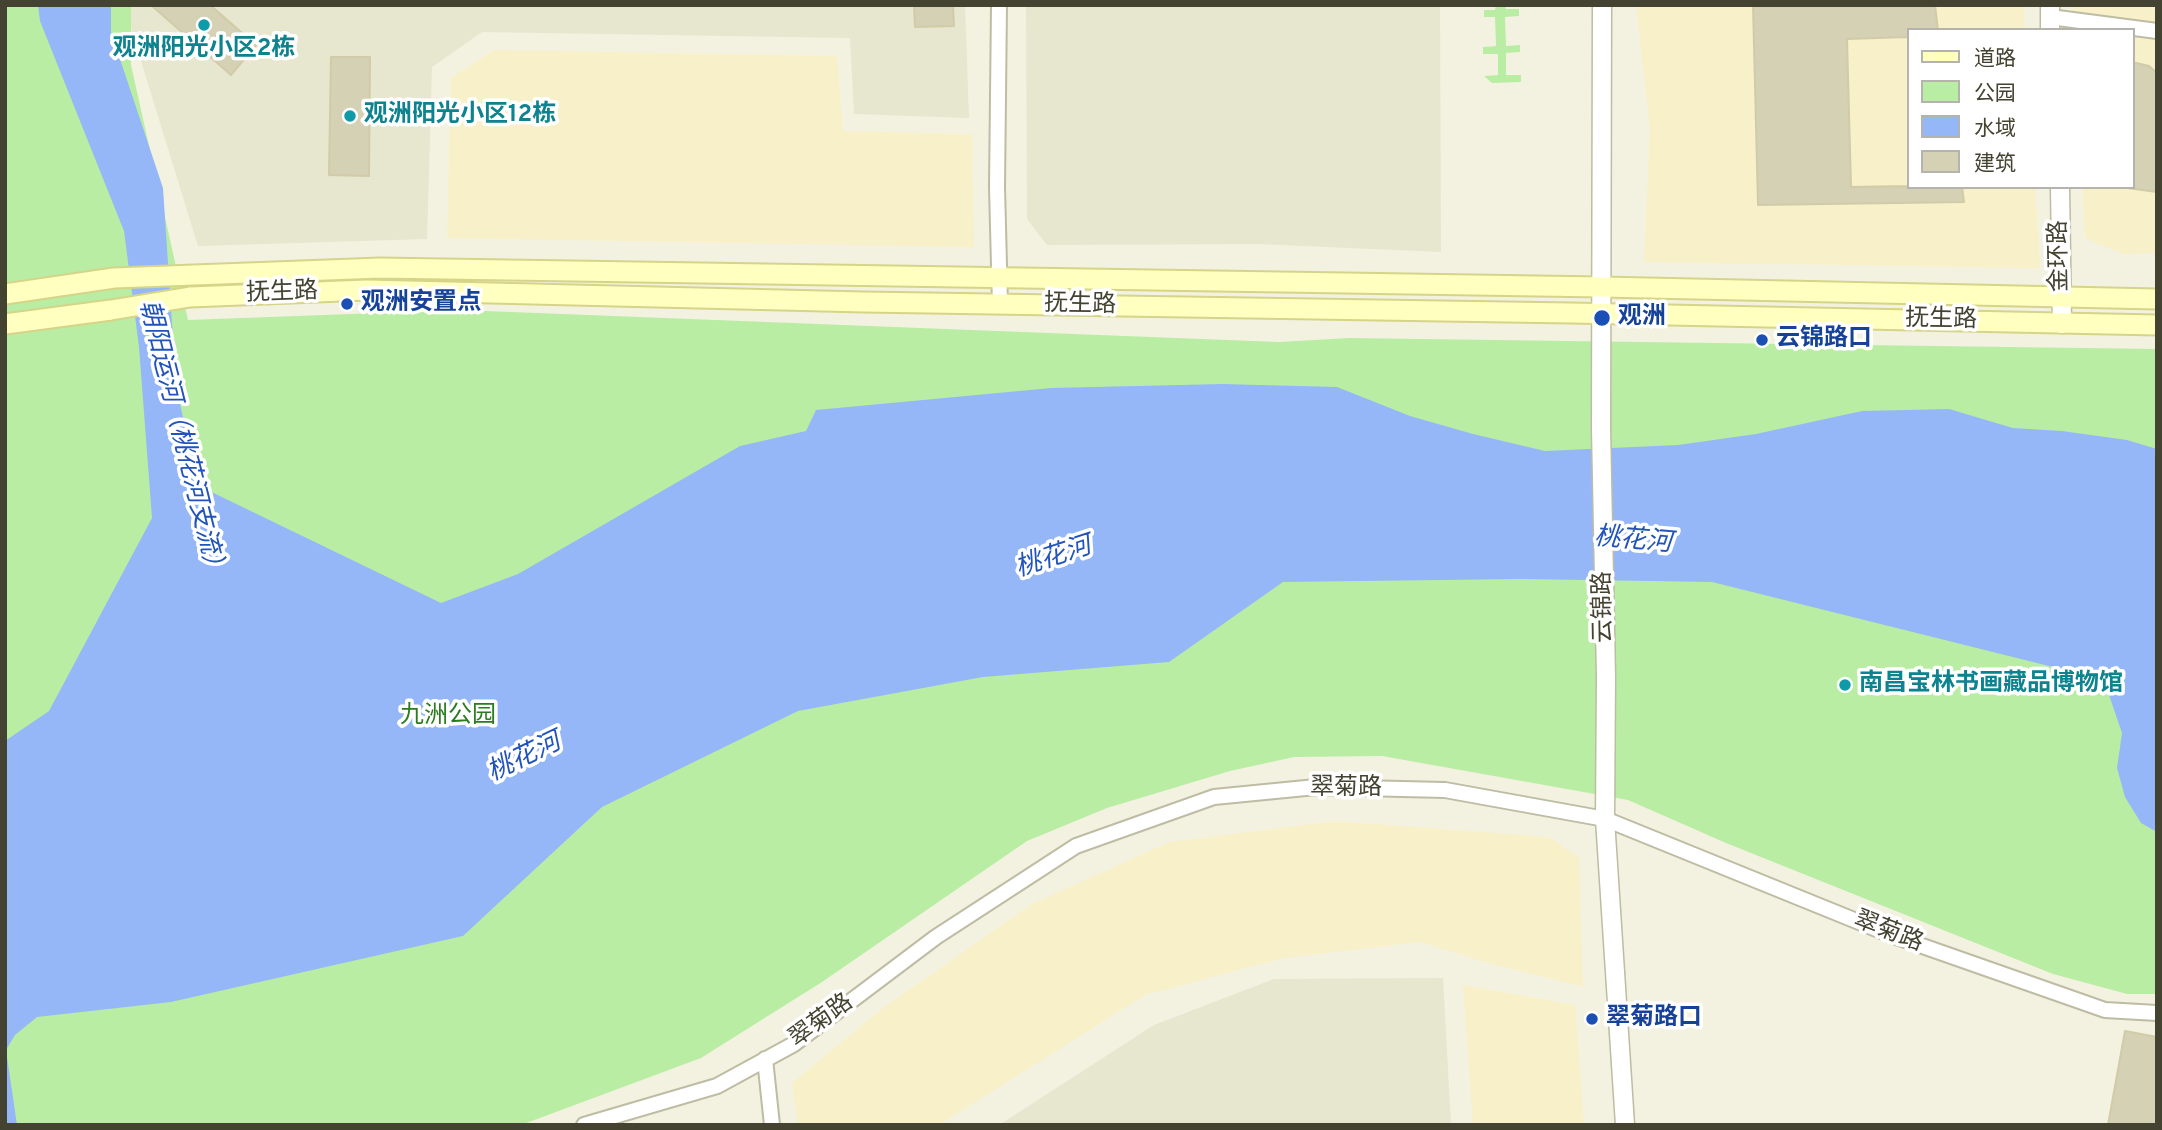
<!DOCTYPE html>
<html>
<head>
<meta charset="utf-8">
<style>
	body { margin:0 }
	#map { position:relative; width:2162px; height:1130px; overflow:hidden; background:#f3f2e1; font-family:Overpass,"Noto Sans SC",sans-serif }
	canvas { display:block }
	.frame { position:absolute; inset:0; border:7px solid #444231; pointer-events:none }
	.legend { position:absolute; left:1907px; top:28px; width:228px; height:161px; box-sizing:border-box; background:#fff; border:2px solid #b4b3ad; margin:0; padding:9px 12px; list-style:none; font-size:21px; color:#444231 }
	.legend li { display:flex; align-items:center; gap:14px; height:35px }
	.legend b { width:35px; border:2px solid #b4b3ad }
</style>
</head>
<body>
<div id="map">
<canvas width="2162" height="1130"></canvas>
<div class="frame"></div>
<ul class="legend">
<li><b style="height:9px;background:#ffffbf"></b>道路</li>
<li><b style="height:19px;background:#baeda4"></b>公园</li>
<li><b style="height:19px;background:#95b7f8"></b>水域</li>
<li><b style="height:19px;background:#d5d1b5"></b>建筑</li>
</ul>
</div>
<script>
const ctx = document.querySelector('canvas').getContext('2d');
ctx.lineJoin = 'round';
function fillPath(path, color) { ctx.fillStyle = color; ctx.fill(path, 'evenodd'); }
const shape = rows => new Path2D(rows.map(r => 'M' + r).join(''));
function strokePath(path, color, width, dash) { ctx.strokeStyle = color; ctx.lineWidth = width; ctx.lineCap = dash ? 'butt' : 'round'; ctx.setLineDash(dash || []); ctx.stroke(path); }
function write(font, color, halo, rows, align = 'center') {
  ctx.font = font + ' Overpass,"Noto Sans SC",sans-serif'; ctx.lineWidth = 7; ctx.setLineDash([]); ctx.textBaseline = 'middle'; ctx.strokeStyle = halo; ctx.fillStyle = color; for (const [text, x, y, turn = 0] of rows) {
    ctx.save(); ctx.translate(x, y); ctx.rotate((+turn || 0) * Math.PI / 180); ctx.textAlign = isNaN(turn) ? turn : align; if (halo) ctx.strokeText(text, 0, 0); ctx.fillText(text, 0, 0); ctx.restore();
  }
}
const residential = shape([
	[130,5,965,5,969,118,854,114,850,38,482,32,432,67,427,239,198,246,129,22],
	[1026,5,1440,5,1441,252,1258,244,1047,245,1027,219],
	[1443,978,1451,1125,999,1125,1154,1025,1274,979]
]);
const commercial = shape([
	[1636,5,2023,5,2025,30,1908,30,1908,187,2035,187,2040,268,1644,262,1650,129],
	[2073,5,2157,5,2157,253,2123,254,2085,238,2082,187,2132,187,2132,30,2072,30],
	[494,50,837,56,843,131,972,134,974,247,447,238,451,78],
	[1335,821,1549,837,1579,858,1583,987,1492,964,1420,942,1284,958,1145,995,939,1125,798,1125,792,1083,883,1008,1032,904,1169,842],
	[1463,985,1575,1005,1584,1125,1473,1125]
]);
const green = shape([
	[5,5,131,5,131,65,188,320,460,310,1279,342,1349,338,2157,349,2157,994,2127,994,2053,974,1726,843,1628,800,1382,756,1294,757,1230,771,1107,808,1027,841,822,982,701,1058,521,1125,5,1125],
	[1496,5,1505,5,1506,9,1519,9,1519,16,1505,17,1506,46,1520,45,1520,52,1506,53,1506,75,1521,75,1521,82,1492,83,1484,76,1498,75,1498,54,1483,54,1483,47,1496,46,1495,17,1484,17,1484,10,1495,10]
]);
const water = shape([
	[38,5,111,5,111,32,163,188,176,384,197,485,441,603,518,574,740,446,806,431,816,410,1051,388,1222,384,1337,387,1410,416,1473,434,1545,451,1678,445,1756,434,1862,411,1949,409,2013,428,2062,431,2127,440,2157,449,2157,832,2141,823,2125,797,2117,768,2122,733,2108,692,2089,676,1712,582,1520,579,1283,582,1169,662,983,677,798,711,602,807,463,936,171,1002,37,1017,15,1035,6,1050,17,1125,5,1125,5,741,49,711,152,518,139,347,124,231,40,21]
]);
const building = shape([
	[151,5,210,5,256,45,231,75,151,5],
	[914,5,953,5,954,26,915,27,914,5],
	[1753,5,1935,5,1938,30,1908,30,1908,187,1962,187,1964,202,1758,205,1753,5],
	[1908,37,1908,186,1851,187,1847,39,1908,37],
	[331,57,370,57,369,176,329,175,331,57],
	[2132,62,2149,66,2157,73,2157,192,2120,187,2132,187,2132,62],
	[2125,1031,2157,1037,2157,1125,2108,1125,2125,1031]
]);
const minor = shape([
	[999,5,997,187,1000,305],
	[2050,17,2157,31],
	[765,1059,772,1125],
	[584,1125,717,1086,794,1044,936,937,1076,846,1214,797,1316,787,1445,790,1605,819,1891,935,2105,1010,2157,1013]
]);
const tertiary = shape([
	[1602,5,1601,428,1606,677,1605,819,1625,1125],
	[2050,5,2050,30],
	[2060,187,2062,324]
]);
const secondary = shape([
	[5,294,114,278,380,268,1602,287,2157,299],
	[190,297,367,290,864,302,1571,313,2157,325],
	[5,324,111,310]
]);
const secondaryBridge = shape([
	[111,310,190,297]
]);
const markers = [
	[204,25,7,"#0f9aa8"],
	[350,116,7,"#0f9aa8"],
	[347,304,7,"#1a4fb4"],
	[1602,318,9,"#1a4fb4"],
	[1762,340,7,"#1a4fb4"],
	[1845,685,7,"#0f9aa8"],
	[1592,1019,7,"#1a4fb4"]
];
const cultureNames = [
	["观洲·阳光小区2栋",204,50,"center"],
	["观洲·阳光小区12栋",364,116],
	["南昌宝林书画藏品博物馆",1859,685]
];
const streetNames = [
	["金环路",2061,256,-91],
	["抚生路",282,294,-2],
	["抚生路",1080,306,1],
	["抚生路",1941,321,1],
	["云锦路",1605,607,-91],
	["翠菊路",1346,789],
	["翠菊路",1888,933,21],
	["翠菊路",822,1022,-36]
];
const transitNames = [
	["观洲安置点",361,304],
	["观洲",1618,318],
	["云锦路口",1776,340],
	["翠菊路口",1606,1019]
];
const parkNames = [
	["九洲公园",448,717]
];
const waterNames = [
	["朝阳运河（桃花河支流）",180,440,76],
	["桃花河",1633,542,5],
	["桃花河",1054,559,-18],
	["桃花河",525,759,-26]
];
fillPath(residential, '#e7e6ce');
fillPath(commercial, '#f8f0c8');
fillPath(green, '#baeda4');
fillPath(water, '#95b7f8');
fillPath(building, '#d5d1b5');
strokePath(building, '#d1cba8', 2);
strokePath(minor, '#bebca3', 18);
strokePath(tertiary, '#bebca3', 21);
strokePath(secondary, '#d5d489', 23);
strokePath(minor, '#fff', 14);
strokePath(tertiary, '#fff', 18);
strokePath(secondary, '#ffffbf', 19);
strokePath(secondaryBridge, '#d5d489', 23, []);
strokePath(secondaryBridge, '#ffffbf', 19);
for (const [x, y, r, color] of markers) { const dot = new Path2D(); dot.arc(x, y, r, 0, 2 * Math.PI); ctx.fillStyle = color; ctx.fill(dot); strokePath(dot, '#fff', 2.5); }
write('bold 24px', '#0d838f', '#fff', cultureNames, 'left');
write('24px', '#444231', '#fff', streetNames);
write('bold 24px', '#164399', '#fff', transitNames, 'left');
write('24px', '#2b7c1f', '#fff', parkNames);
write('italic 26px', '#2053bb', '#fff', waterNames);
</script>
</body>
</html>
